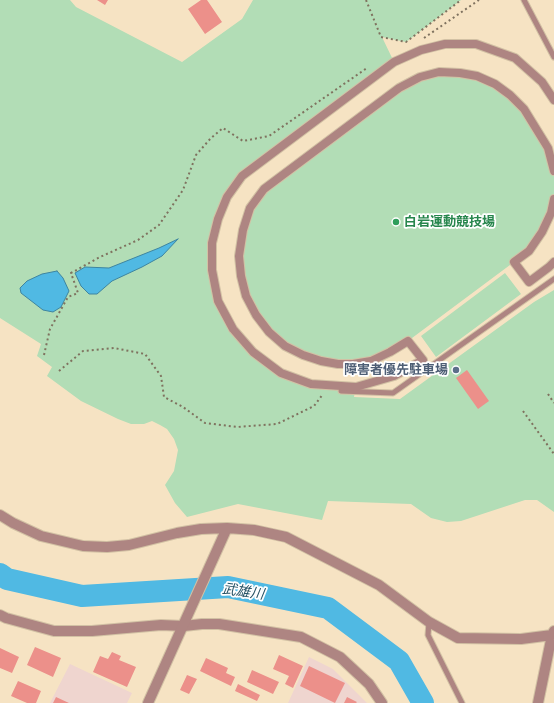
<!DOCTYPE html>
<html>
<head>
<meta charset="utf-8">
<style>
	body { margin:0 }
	canvas { display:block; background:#f6e3c3 }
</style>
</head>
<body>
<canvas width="554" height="703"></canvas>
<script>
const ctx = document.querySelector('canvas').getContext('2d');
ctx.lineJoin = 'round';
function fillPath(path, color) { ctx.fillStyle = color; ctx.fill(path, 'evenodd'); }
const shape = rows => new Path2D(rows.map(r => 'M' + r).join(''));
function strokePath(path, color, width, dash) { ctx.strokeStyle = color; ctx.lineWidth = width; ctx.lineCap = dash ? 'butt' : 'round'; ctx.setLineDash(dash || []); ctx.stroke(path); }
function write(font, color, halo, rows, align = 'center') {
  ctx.font = font + ' "Noto Serif","Noto Sans JP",serif'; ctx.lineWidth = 3.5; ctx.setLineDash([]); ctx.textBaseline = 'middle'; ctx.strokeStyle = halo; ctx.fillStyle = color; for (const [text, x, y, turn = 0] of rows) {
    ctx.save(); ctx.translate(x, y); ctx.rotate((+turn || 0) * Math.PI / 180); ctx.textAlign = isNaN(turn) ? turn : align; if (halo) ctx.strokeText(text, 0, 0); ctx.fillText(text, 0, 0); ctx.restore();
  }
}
const commercial = shape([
	[309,657,333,669,367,703,288,703],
	[70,664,132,693,127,703,50,703]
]);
const green = shape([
	[0,0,70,0,76,7,182,62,242,19,253,0,461,0,406,42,382,37,394,62,242,176,227,197,212,243,218,301,233,329,281,373,311,384,356,387,354,397,400,399,534,302,554,290,554,512,537,500,525,500,461,521,447,522,431,518,411,504,328,501,322,520,238,504,187,517,175,503,165,485,174,471,178,450,174,439,167,429,160,425,152,421,144,424,131,424,118,419,81,401,47,376,52,367,37,356,41,344,0,318],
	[460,73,495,84,537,129,554,171,554,199,542,232,514,262,408,341,371,361,338,364,285,346,256,315,241,276,243,230,264,189,420,77],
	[505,273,521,294,436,357,421,336]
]);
const water = shape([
	[178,239,162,256,142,267,112,281,97,294,89,294,81,286,75,273,85,267,109,268,159,248,178,239],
	[57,271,63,278,69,291,61,307,53,312,43,310,21,293,20,288,27,281,42,274,57,271]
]);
const river = shape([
	[0,574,7,579,82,596,228,587,328,608,399,661,423,703]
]);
const building = shape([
	[97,0,108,0,105,5],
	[201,0,207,0,222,22,205,34,188,9],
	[467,370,489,401,478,409,456,378],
	[35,647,61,658,53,677,27,665],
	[0,648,19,657,12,673,0,668],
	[112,652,121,656,119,660,136,667,127,687,93,672,100,656,108,659],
	[279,655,303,666,293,688,285,684,289,676,273,669],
	[206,658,228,668,226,673,235,677,231,686,200,671],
	[309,666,345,683,335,703,300,686],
	[252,670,279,682,273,694,247,682],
	[187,675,197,679,189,694,180,690],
	[18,681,41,691,36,703,27,703,11,696],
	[238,684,260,695,257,701,235,691],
	[56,697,69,703,53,703],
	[347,697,357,702,356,703,344,703]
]);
const path = shape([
	[366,0,381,37,406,42,461,0],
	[424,38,479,0],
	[44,355,50,329,68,297,78,293,71,273,100,257,138,240,159,225,183,190,196,155,211,138,223,128,243,141,269,136,367,68],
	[59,371,83,351,114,348,145,354,161,376,164,397,183,407,205,423,237,427,277,424,314,406,323,394],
	[548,394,554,403],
	[523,411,554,454]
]);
const service = shape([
	[524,0,554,57],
	[341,391,393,393,554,279],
	[429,622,428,635,462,703]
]);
const pedestrian = shape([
	[554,100,542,82,515,58,476,44,445,44,421,50,394,62,242,176,227,197,218,219,212,243,212,270,218,301,233,329,253,352,281,373,311,384,356,387,394,376,423,360,408,341,390,352,371,361,353,364,338,364,321,361,303,355,285,346,269,332,256,315,246,296,241,276,239,256,243,230,250,208,264,189,399,88,420,77,439,72,460,73,477,76,495,84,510,95,524,109,548,148,554,171],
	[554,199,551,213,542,232,529,251,514,262,529,282,549,267,554,262]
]);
const minor = shape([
	[0,615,6,618,54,631,92,631,161,625,184,626,202,624,219,624,301,637,340,657,369,684,382,703]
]);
const tertiary = shape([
	[0,515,13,523,41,536,83,546,107,547,129,545,177,533,201,529,227,528,254,530,286,537,379,585,429,622,458,638,521,639,552,635,554,631],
	[148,703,227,528],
	[538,703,552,635]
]);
const markers = [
	[396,222,4,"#2e9e5b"],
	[456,370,4,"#5c6f8a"]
];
const leisureNames = [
	["白岩運動競技場",404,222]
];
const serviceNames = [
	["障害者優先駐車場",448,370]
];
const waterNames = [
	["武雄川",243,592,8]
];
fillPath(commercial, '#efd5cf');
fillPath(green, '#b2ddb6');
fillPath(water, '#50b9e3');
strokePath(water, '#3e85a0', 1);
strokePath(river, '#50b9e3', 22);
fillPath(building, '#ec908a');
strokePath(service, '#d2c1a4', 7);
strokePath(pedestrian, '#d2c1a4', 10);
strokePath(minor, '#d2c1a4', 12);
strokePath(tertiary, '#d2c1a4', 12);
strokePath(path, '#7f725f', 2, [2, 3]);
strokePath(service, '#ae8582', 5);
strokePath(pedestrian, '#ae8582', 8);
strokePath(minor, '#ae8582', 10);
strokePath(tertiary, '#ae8582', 10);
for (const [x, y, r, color] of markers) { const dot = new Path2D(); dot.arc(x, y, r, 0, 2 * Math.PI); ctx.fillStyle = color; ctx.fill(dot); strokePath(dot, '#fff', 1.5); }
write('bold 13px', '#27864d', '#fff', leisureNames, 'left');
write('bold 13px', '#4e5e75', '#fff', serviceNames, 'right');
write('italic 14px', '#285466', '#fff', waterNames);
</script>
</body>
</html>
